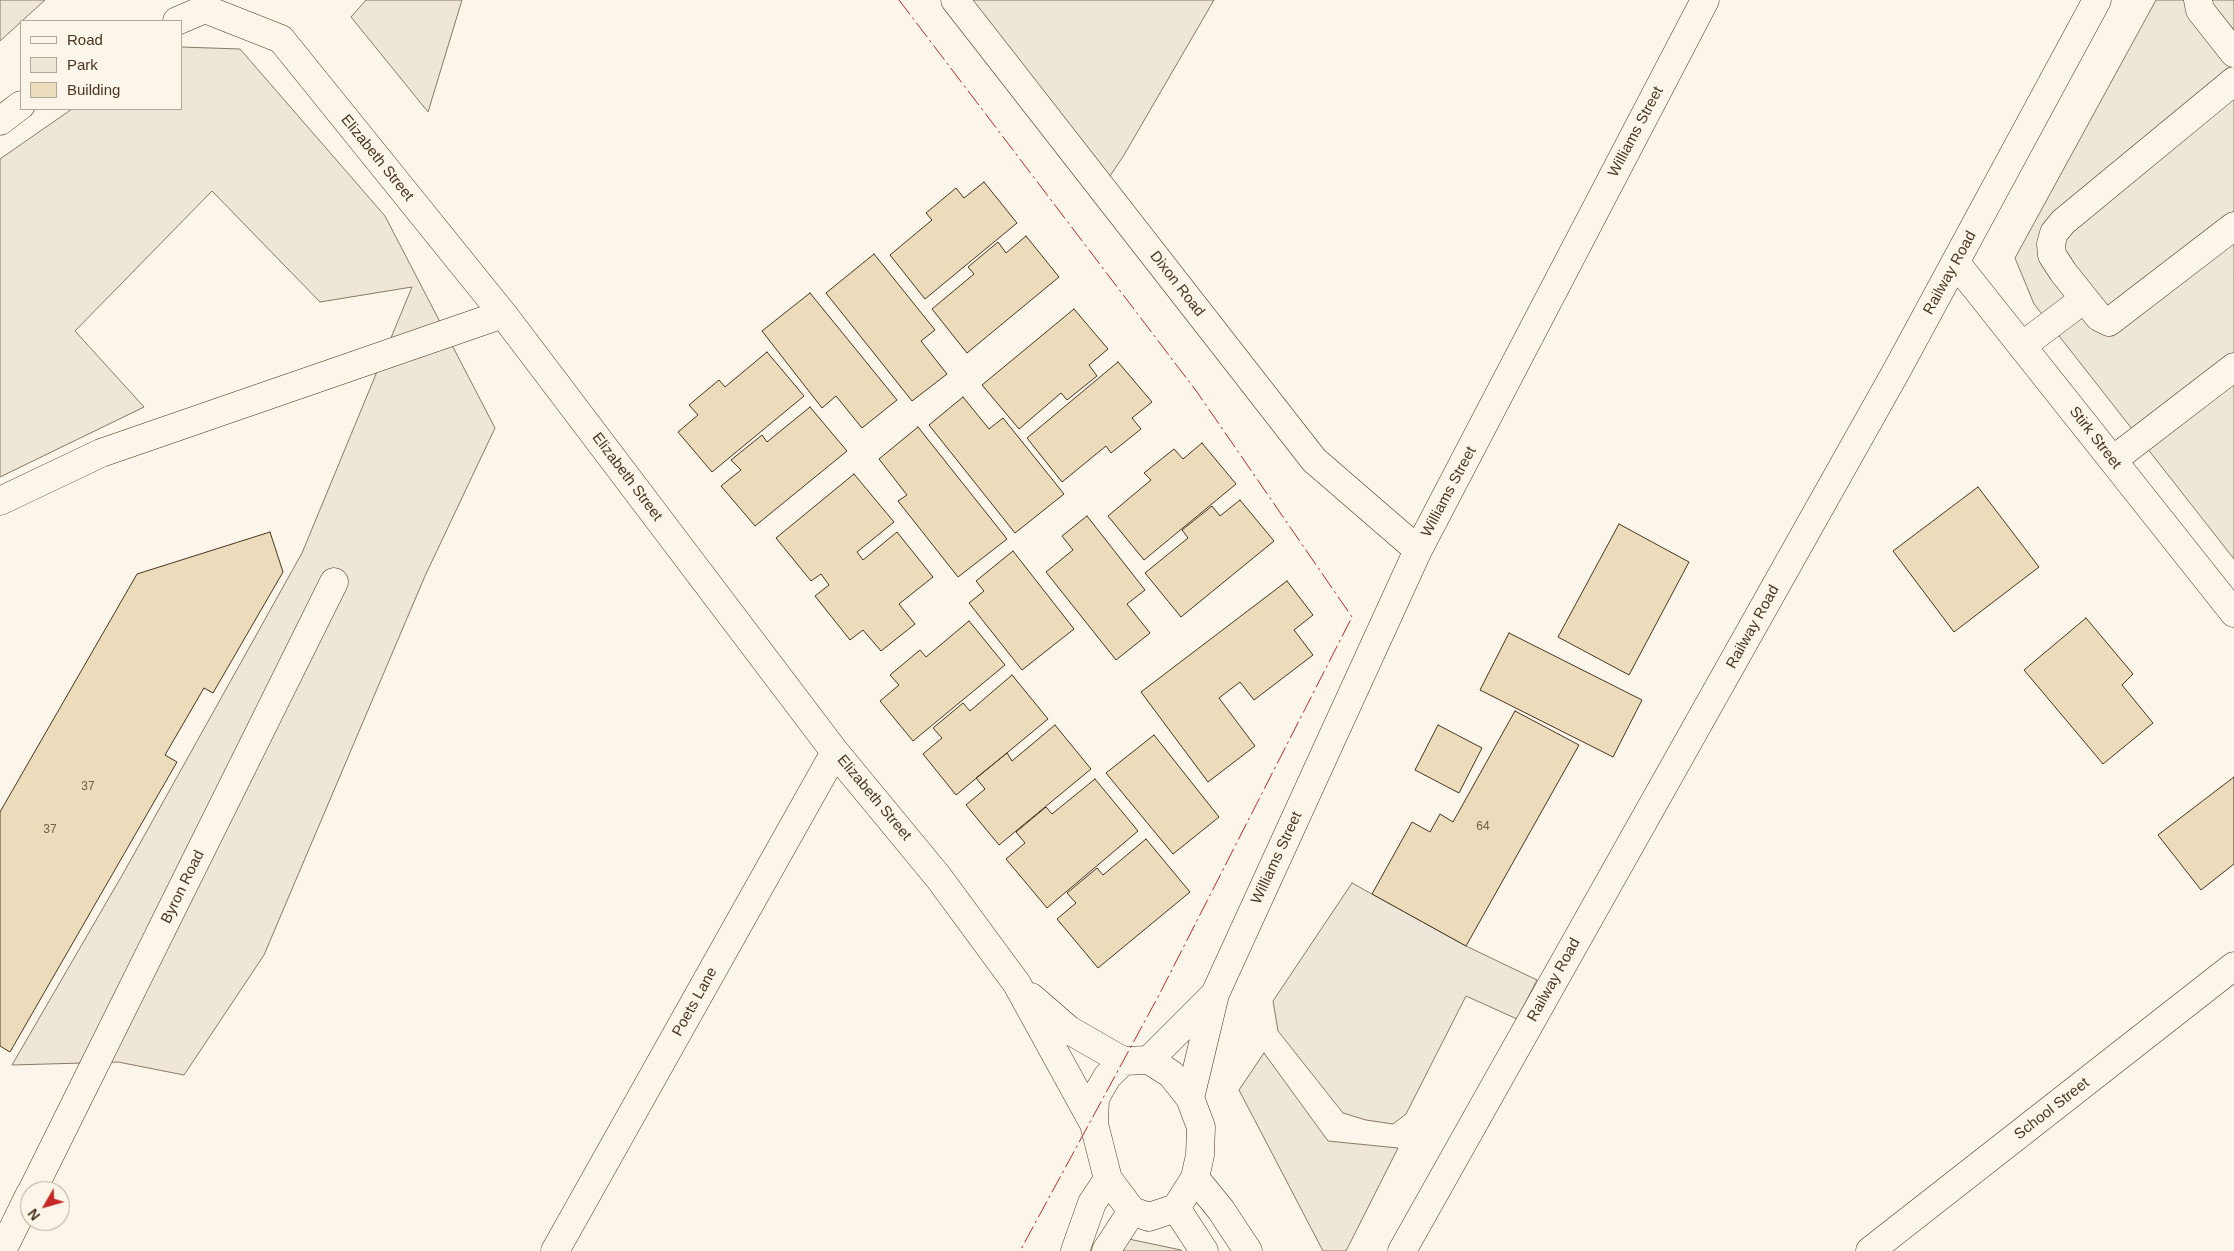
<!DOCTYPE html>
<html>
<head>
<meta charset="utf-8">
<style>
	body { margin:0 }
	#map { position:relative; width:2234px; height:1251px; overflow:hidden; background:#fbf6e9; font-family:Arial,sans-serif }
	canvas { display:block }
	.legend { position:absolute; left:20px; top:20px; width:162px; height:90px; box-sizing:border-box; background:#fbf6e9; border:1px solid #b4a999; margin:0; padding:6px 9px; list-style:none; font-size:15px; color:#4a3520 }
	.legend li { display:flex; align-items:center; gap:10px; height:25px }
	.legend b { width:25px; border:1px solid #b4a999 }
	.north { position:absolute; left:20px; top:1181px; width:50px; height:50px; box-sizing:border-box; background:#fbf6e9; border:1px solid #b4a999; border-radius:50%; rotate:232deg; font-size:14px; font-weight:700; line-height:20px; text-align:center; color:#4a3520 }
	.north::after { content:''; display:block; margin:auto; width:18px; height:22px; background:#c62828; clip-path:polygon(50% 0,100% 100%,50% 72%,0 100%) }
</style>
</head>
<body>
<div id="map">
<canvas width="2234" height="1251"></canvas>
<ul class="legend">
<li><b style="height:6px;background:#fbf6e9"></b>Road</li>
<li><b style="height:14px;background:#ede6d9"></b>Park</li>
<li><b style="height:14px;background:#ecdcbc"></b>Building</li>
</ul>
<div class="north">N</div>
</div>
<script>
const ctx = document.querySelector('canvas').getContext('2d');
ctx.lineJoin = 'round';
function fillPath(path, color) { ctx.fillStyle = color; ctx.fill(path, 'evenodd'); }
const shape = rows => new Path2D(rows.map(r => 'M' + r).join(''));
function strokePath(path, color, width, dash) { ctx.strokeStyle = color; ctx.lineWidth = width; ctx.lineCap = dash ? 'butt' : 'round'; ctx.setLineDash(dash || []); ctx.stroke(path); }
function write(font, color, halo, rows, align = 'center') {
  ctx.font = font + ' Arial,sans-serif'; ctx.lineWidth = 4; ctx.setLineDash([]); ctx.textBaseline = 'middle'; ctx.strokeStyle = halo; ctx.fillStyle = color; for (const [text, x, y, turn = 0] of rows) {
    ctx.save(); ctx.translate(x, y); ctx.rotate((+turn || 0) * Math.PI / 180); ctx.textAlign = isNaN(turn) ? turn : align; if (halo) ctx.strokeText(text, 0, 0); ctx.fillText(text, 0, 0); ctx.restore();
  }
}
const green = shape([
	[0,0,45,0,0,41,0,0],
	[366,0,462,0,428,112,351,17,366,0],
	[955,0,1214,0,1124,155,1102,188,955,0],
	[181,47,240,49,385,216,495,428,425,576,264,955,184,1075,118,1062,12,1065,124,872,302,553,412,287,320,302,212,191,75,331,144,407,0,477,0,159,72,109,181,109,181,47],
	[1264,1053,1328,1141,1398,1148,1346,1251,1323,1251,1239,1090,1264,1053],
	[1124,1238,1181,1250,1182,1251,1117,1251,1124,1238]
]);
const parking = shape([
	[2156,0,2234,0,2234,559,2034,304,2015,258,2156,0],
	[1352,883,1466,946,1537,980,1517,1019,1466,996,1406,1114,1393,1124,1366,1120,1343,1113,1278,1031,1273,1001,1352,883]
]);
const building = shape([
	[984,182,1017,223,925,299,890,255,932,220,926,213,956,188,964,198,984,182],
	[1026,236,1059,277,967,353,932,309,974,274,968,267,998,242,1006,253,1026,236],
	[874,254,935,330,921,341,947,374,912,401,826,293,874,254],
	[810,293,897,400,862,428,836,396,822,408,762,331,810,293],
	[1074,309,1108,349,1089,365,1097,376,1067,400,1061,393,1019,429,982,385,1074,309],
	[767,352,804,396,712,472,678,432,698,415,689,405,719,380,725,387,767,352],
	[1118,362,1152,402,1132,418,1141,429,1111,453,1106,446,1062,482,1027,438,1118,362],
	[963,397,989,429,1003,418,1064,494,1015,533,929,425,963,397],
	[810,407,847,451,755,526,721,486,741,470,731,460,762,435,767,442,810,407],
	[918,427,1007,539,958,577,898,501,907,495,879,459,918,427],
	[1202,443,1236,484,1144,560,1108,516,1151,480,1144,473,1174,449,1183,459,1202,443],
	[854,474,894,522,857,552,863,560,897,532,933,577,899,604,915,624,881,651,863,630,850,640,815,596,829,585,821,574,811,581,776,538,854,474],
	[1978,487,2039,567,1954,632,1893,551,1978,487],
	[1240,500,1274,541,1181,617,1145,573,1188,538,1182,530,1212,506,1220,516,1240,500],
	[1087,516,1145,590,1127,604,1150,633,1116,660,1046,572,1073,550,1062,536,1087,516],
	[1619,524,1689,562,1629,675,1558,637,1619,524],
	[270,532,283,572,213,693,204,688,165,755,177,762,10,1052,0,1046,0,812,137,574,270,532],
	[1013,551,1074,629,1022,670,969,603,984,591,976,581,1013,551],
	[1287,581,1313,615,1294,630,1313,655,1254,700,1240,682,1219,698,1255,746,1208,782,1141,692,1287,581],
	[2086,618,2133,674,2122,685,2153,723,2103,764,2024,670,2086,618],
	[969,621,1005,665,913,741,880,701,899,685,890,675,920,650,926,657,969,621],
	[1509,633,1642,700,1613,757,1480,690,1509,633],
	[1012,675,1048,719,956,795,923,754,942,738,933,728,963,703,970,711,1012,675],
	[1515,711,1579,745,1466,946,1372,894,1412,822,1430,832,1440,814,1453,822,1515,711],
	[1055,725,1091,769,999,845,966,805,985,789,976,778,1007,753,1012,761,1055,725],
	[1438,725,1482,748,1459,793,1415,770,1438,725],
	[1154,735,1219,817,1173,854,1106,773,1154,735],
	[2234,777,2234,864,2201,890,2158,835,2234,777],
	[1095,779,1138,831,1047,908,1006,859,1025,843,1016,832,1046,807,1052,814,1095,779],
	[1146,839,1190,892,1098,968,1057,919,1076,903,1067,893,1097,868,1103,875,1146,839]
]);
const minor = shape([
	[955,0,1314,460,1418,550],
	[2198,0,2200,10,2234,53],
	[177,21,205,9,281,39,503,314,835,752,939,878,1017,984,1094,1124],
	[2234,81,2063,222,2054,233,2051,244,2052,255,2063,272,2099,317,2109,322,2234,226],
	[0,121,21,105],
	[1956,263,2234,613],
	[2022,346,2084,299],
	[2113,460,2234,367],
	[0,501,101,453,503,314],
	[1031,997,1069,1030,1123,1061],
	[1149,1060,1171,1074,1190,1098,1201,1127,1200,1155,1195,1178,1176,1208,1149,1217,1132,1211,1108,1179,1094,1124,1095,1098,1107,1077,1123,1061,1149,1060],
	[1149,1060,1215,994],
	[1190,1098,1215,994,1418,550,1705,0],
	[1195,1178,1221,1210,1248,1251],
	[32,1191,334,582],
	[1176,1208,1204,1251],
	[2,1251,30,1194],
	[555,1251,835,752],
	[1075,1251,1092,1203,1108,1179],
	[1106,1251,1132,1211],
	[1402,1251,1897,370,2097,0],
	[1870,1251,2234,966]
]);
const power = shape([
	[899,0,1197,392,1352,617,1159,995,1020,1251]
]);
const numberNames = [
	["37",88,787],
	["64",1483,827],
	["37",50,830]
];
const streetNames = [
	["Williams Street",1636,132,-62],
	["Elizabeth Street",377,158,51],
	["Railway Road",1950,273,-61],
	["Dixon Road",1177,284,52],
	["Stirk Street",2095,438,52],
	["Elizabeth Street",627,477,53],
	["Williams Street",1449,492,-62],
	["Railway Road",1753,627,-61],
	["Elizabeth Street",874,798,50],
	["Williams Street",1277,858,-65],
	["Byron Road",183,887,-64],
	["Railway Road",1554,980,-61],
	["Poets Lane",695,1002,-61],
	["School Street",2052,1109,-38]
];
fillPath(green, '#ede6d9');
strokePath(green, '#887966', 1);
fillPath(parking, '#ede7d9');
strokePath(parking, '#887966', 1);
fillPath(building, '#ecdcbc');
strokePath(building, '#4a3520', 1);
strokePath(minor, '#4a3520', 29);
strokePath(minor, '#fbf6e9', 28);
strokePath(power, '#c62828', 1, [18, 4, 2.5, 4]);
write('12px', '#725f47', null, numberNames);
write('15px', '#4a3520', '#fbf6e9', streetNames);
</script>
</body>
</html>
